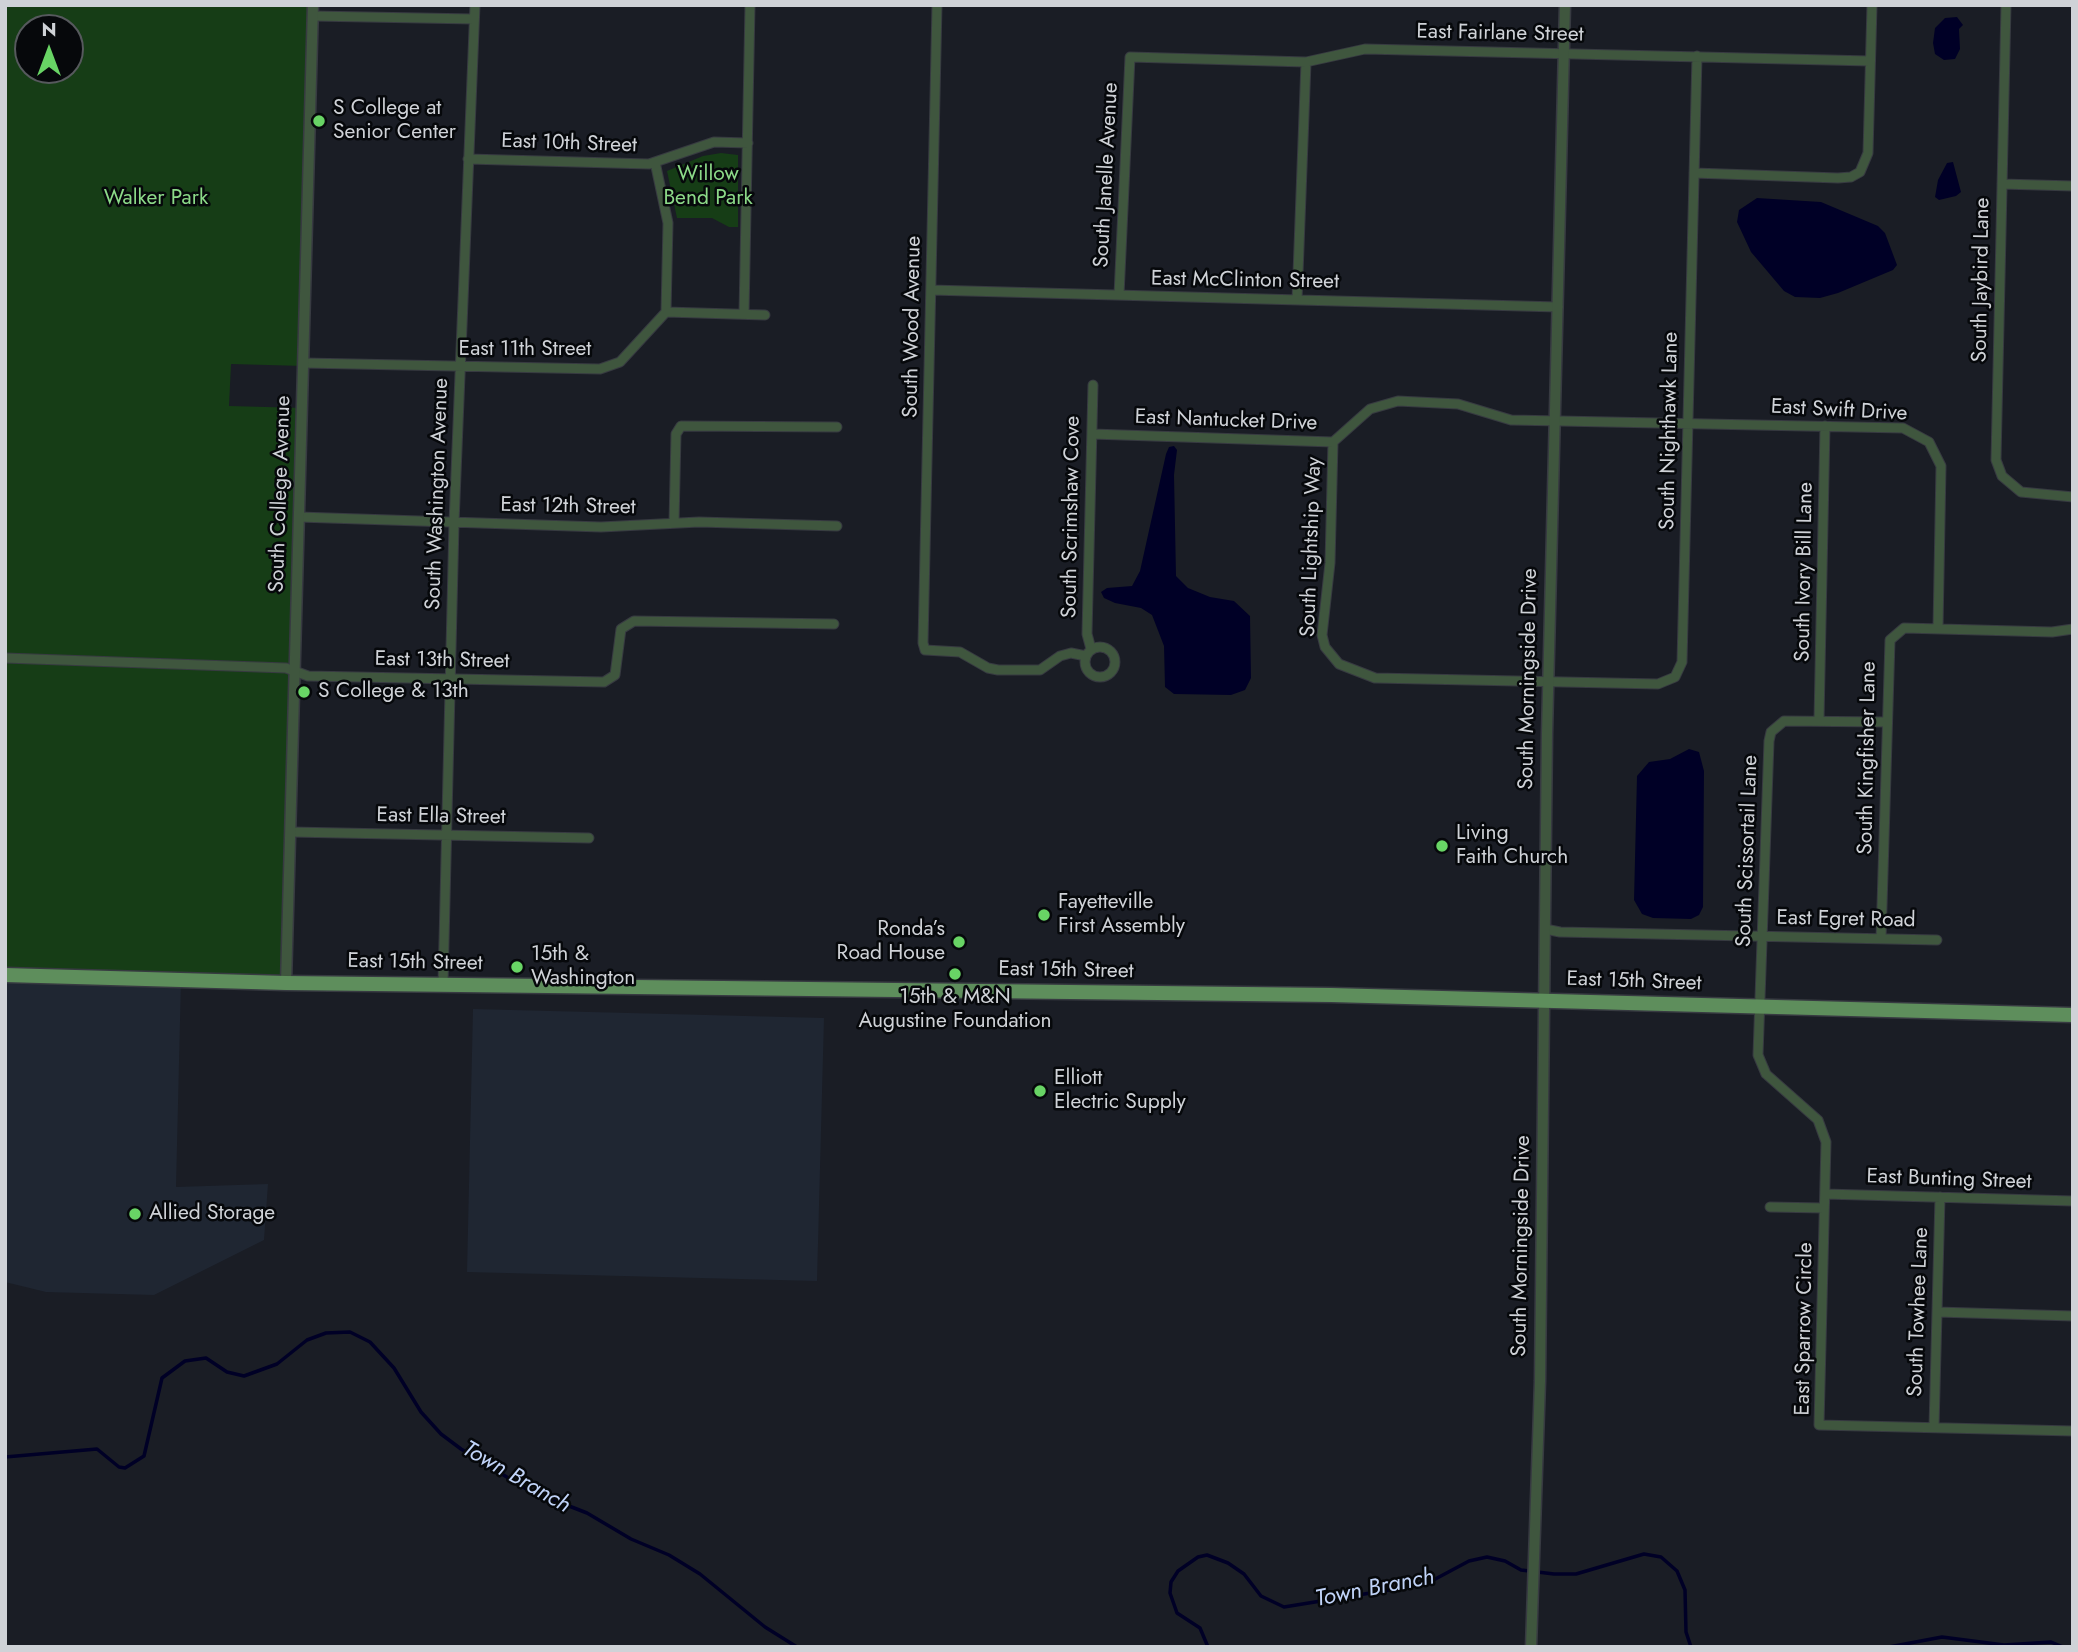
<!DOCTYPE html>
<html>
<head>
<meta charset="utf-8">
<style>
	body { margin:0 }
	#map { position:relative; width:2078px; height:1652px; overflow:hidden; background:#1a1d25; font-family:Jost,sans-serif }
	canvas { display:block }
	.frame { position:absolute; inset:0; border:7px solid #cfd2d7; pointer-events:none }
	.north { position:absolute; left:14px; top:14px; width:70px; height:70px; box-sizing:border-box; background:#06080b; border:2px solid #56595d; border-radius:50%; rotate:0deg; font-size:19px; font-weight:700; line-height:28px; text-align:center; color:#cfd2d7 }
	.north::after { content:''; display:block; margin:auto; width:24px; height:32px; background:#68d465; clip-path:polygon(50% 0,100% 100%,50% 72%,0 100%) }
</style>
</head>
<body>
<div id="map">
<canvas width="2078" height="1652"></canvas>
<div class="frame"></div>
<div class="north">N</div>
</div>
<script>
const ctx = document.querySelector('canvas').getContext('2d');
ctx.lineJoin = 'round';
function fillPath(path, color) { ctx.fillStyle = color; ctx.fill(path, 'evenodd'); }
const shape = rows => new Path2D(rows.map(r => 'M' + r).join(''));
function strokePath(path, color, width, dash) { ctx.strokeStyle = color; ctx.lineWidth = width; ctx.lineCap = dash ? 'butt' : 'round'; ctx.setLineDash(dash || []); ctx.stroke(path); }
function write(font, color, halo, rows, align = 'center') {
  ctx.font = font + ' Jost,sans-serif'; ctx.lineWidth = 5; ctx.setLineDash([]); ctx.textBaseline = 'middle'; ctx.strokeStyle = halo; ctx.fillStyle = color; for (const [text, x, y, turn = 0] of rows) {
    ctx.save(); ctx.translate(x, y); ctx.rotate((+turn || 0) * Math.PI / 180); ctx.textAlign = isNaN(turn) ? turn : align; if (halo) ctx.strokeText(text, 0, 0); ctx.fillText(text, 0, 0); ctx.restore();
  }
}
const built = shape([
	[5,975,181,980,176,1187,268,1184,264,1240,154,1295,46,1292,5,1282],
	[473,1009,824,1018,817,1281,467,1272]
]);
const green = shape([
	[5,5,313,5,304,366,231,364,229,406,303,408,286,983,5,975],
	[28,28,70,28,70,70,28,70],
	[721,153,738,155,738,227,729,227,712,218,677,218,667,171,703,156]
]);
const water = shape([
	[1957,17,1963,25,1959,29,1960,49,1955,59,1944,60,1935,54,1933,43,1935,28,1945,18],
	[1953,162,1961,192,1956,196,1939,200,1935,197,1938,180,1947,163],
	[1757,198,1821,202,1878,226,1885,233,1897,265,1893,270,1838,293,1820,298,1795,297,1784,291,1751,252,1737,222,1739,210],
	[1174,446,1177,450,1174,475,1176,576,1188,588,1210,597,1234,601,1250,616,1251,678,1245,690,1231,695,1174,694,1165,687,1164,646,1152,615,1141,608,1115,603,1104,598,1101,592,1107,588,1132,586,1140,571,1166,454,1169,447],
	[1689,749,1699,752,1704,771,1703,907,1699,915,1691,919,1653,918,1642,914,1634,900,1637,776,1649,762,1670,759]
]);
const stream = shape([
	[5,1457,97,1449,119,1467,125,1468,144,1456,162,1378,185,1361,206,1358,227,1372,244,1376,277,1364,307,1340,326,1333,350,1332,370,1342,394,1368,421,1412,441,1434,461,1449,528,1490,587,1513,631,1539,669,1555,700,1574,765,1627,797,1647],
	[1208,1647,1200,1628,1177,1613,1170,1593,1171,1582,1178,1571,1198,1557,1207,1555,1228,1563,1244,1574,1261,1596,1284,1607,1426,1584,1469,1561,1487,1557,1505,1561,1521,1570,1554,1574,1576,1574,1644,1554,1661,1557,1677,1571,1685,1590,1686,1632,1691,1647],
	[1889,1647,1942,1637,2004,1645,2051,1642,2063,1647]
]);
const minor = shape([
	[937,5,923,643,925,650,960,652,988,668,998,670,1040,670,1060,656,1071,653,1086,656],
	[2006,5,1996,460,2002,476,2021,492,2073,497],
	[313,16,474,19],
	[468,159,649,164,714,142,748,143],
	[655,162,668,223,666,312],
	[1694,173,1838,178,1851,177,1860,172,1868,153,1872,5],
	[2002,184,2073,186],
	[931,290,1558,307],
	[1119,295,1130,57,1306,62,1365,49,1870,61],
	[1297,300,1306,62],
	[744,314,750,5],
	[304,363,600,369,620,362,666,312,765,315],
	[1092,434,1333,442,1370,409,1398,401,1458,404,1511,420,1903,428,1929,442,1941,466,1938,628],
	[1333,442,1330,563,1322,635,1325,647,1339,664,1375,678,1658,684,1675,677,1682,662,1697,56],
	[299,517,601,527,699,522,837,526],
	[674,523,676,434,681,426,837,427],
	'1085 662a15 15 0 1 1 30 0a15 15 0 1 1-30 0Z',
	[1091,649,1087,634,1093,385],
	[5,658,286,668,308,676,604,682,615,675,621,629,634,621,834,624],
	[1819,720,1825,426],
	[1886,722,1784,721,1771,732,1769,741,1758,1055,1766,1074,1818,1120,1826,1142,1819,1425,2073,1431],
	[291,832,589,838],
	[1545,929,1560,932,1937,940],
	[1881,939,1890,640,1904,628,2052,632,2073,629],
	[443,984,454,523,475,5],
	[1825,1194,2073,1201],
	[1770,1207,1824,1208],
	[1937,1312,2073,1316],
	[1934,1427,1940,1197]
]);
const tertiary = shape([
	[286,983,313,5],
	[1531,1647,1540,1381,1547,733,1565,5]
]);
const primary = shape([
	[5,975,286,983,1331,995,2073,1015]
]);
const markers = [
	[319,121,7,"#68d465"],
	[304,692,7,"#68d465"],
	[1442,846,7,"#68d465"],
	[1044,915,7,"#68d465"],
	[959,942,7,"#68d465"],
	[517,967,7,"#68d465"],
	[955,974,7,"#68d465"],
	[1040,1091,7,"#68d465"],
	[135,1214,7,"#68d465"]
];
const streetNames = [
	["East Fairlane Street",1500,34,1],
	["East 10th Street",569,144,2],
	["South Janelle Avenue",1107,175,-87],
	["South Jaybird Lane",1982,280,-89],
	["East McClinton Street",1245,281,1],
	["South Wood Avenue",913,327,-89],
	["East 11th Street",525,350],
	["East Swift Drive",1839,411,3],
	["East Nantucket Drive",1226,421,2],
	["South Nighthawk Lane",1670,431,-89],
	["South College Avenue",281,494,-88],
	["South Washington Avenue",438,494,-88],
	["East 12th Street",568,507,1],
	["South Scrimshaw Cove",1072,517,-89],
	["South Lightship Way",1312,547,-88],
	["South Ivory Bill Lane",1805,572,-89],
	["East 13th Street",442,661,1],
	["South Morningside Drive",1529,679,-89],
	["South Kingfisher Lane",1868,758,-89],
	["East Ella Street",441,817,1],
	["South Scissortail Lane",1748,851,-88],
	["East Egret Road",1846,920,1],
	["East 15th Street",415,963,1],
	["East 15th Street",1066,971,1],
	["East 15th Street",1634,982,2],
	["East Bunting Street",1949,1180,2],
	["South Morningside Drive",1522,1246,-89],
	["South Towhee Lane",1919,1312,-88],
	["East Sparrow Circle",1805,1329,-89]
];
const poiNames = [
	["S College at",333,109],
	["Senior Center",333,133],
	["S College & 13th",318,692],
	["Living",1456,834],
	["Faith Church",1456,858],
	["Fayetteville",1058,903],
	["First Assembly",1058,927],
	["Ronda’s",945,930,"right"],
	["Road House",945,954,"right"],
	["15th &",531,955],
	["Washington",531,979],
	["15th & M&N",955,998,"center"],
	["Augustine Foundation",955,1022,"center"],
	["Elliott",1054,1079],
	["Electric Supply",1054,1103],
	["Allied Storage",149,1214]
];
const parkNames = [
	["Willow",708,175],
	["Bend Park",708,199],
	["Walker Park",156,199]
];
const waterNames = [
	["Town Branch",516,1478,30],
	["Town Branch",1375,1589,-11]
];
fillPath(built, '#1f2632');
fillPath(green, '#163d16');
fillPath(water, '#000026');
strokePath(stream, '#000026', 3.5);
strokePath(minor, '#373a41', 11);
strokePath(tertiary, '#373a41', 13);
strokePath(primary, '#373a41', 17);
strokePath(minor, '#3f563e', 9);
strokePath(tertiary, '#3f563e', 10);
strokePath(primary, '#5e8e5c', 14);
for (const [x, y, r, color] of markers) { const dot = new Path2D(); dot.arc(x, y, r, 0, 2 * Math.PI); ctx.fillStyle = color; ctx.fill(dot); strokePath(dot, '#06080b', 2.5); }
write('21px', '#cfd2d7', '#06080b', streetNames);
write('21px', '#cfd2d7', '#06080b', poiNames, 'left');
write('21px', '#8cda88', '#06080b', parkNames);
write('italic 23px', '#c0d3f8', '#06080b', waterNames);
</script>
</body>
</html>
